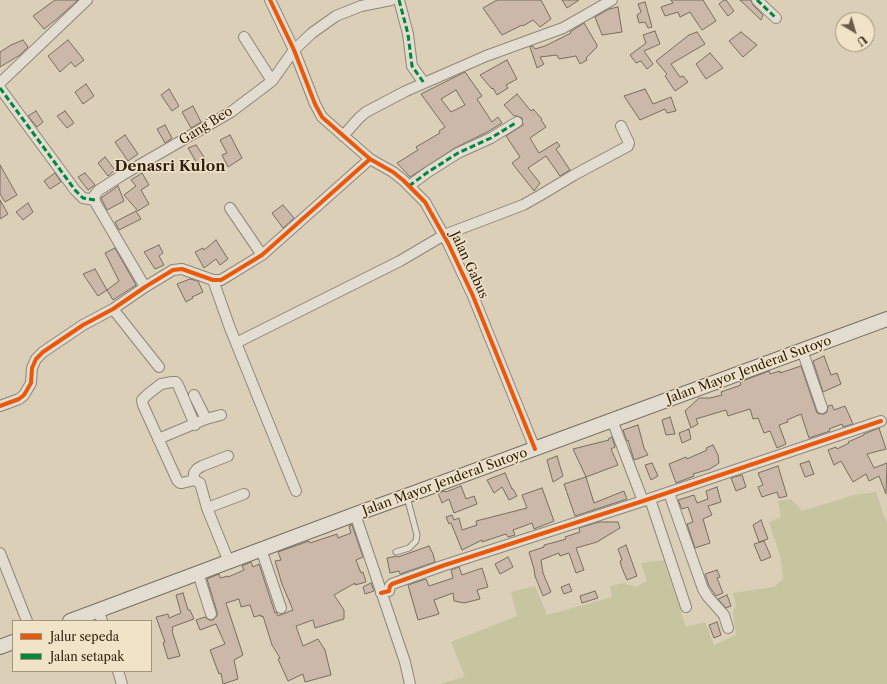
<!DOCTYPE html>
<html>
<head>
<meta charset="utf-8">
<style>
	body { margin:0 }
	#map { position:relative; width:887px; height:684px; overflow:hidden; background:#dbcfb8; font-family:"Libre Caslon Text",serif }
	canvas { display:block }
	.legend { position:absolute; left:12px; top:620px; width:140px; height:52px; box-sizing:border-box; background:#f1e3c7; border:1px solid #a3947d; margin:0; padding:5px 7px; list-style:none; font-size:12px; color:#2d1e0e }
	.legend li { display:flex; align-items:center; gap:8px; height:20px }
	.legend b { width:20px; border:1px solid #a3947d }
	.north { position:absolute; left:835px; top:12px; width:40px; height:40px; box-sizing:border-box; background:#f1e3c7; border:1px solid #a3947d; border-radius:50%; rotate:142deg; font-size:11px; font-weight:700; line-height:16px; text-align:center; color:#2d1e0e }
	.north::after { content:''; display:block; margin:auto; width:14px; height:18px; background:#6a5c4a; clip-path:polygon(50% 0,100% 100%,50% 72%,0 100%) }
</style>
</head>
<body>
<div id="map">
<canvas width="887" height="684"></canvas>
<ul class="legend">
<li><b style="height:5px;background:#e8590c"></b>Jalur sepeda</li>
<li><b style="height:5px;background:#00873e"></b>Jalan setapak</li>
</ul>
<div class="north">U</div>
</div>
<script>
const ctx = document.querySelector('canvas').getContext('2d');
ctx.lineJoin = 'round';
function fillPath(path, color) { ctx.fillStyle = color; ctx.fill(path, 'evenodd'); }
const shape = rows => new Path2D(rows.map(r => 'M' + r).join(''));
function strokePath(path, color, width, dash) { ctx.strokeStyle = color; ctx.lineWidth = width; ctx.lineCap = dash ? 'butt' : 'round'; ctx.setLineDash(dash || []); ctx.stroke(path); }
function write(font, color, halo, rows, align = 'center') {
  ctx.font = font + ' "Libre Caslon Text",serif'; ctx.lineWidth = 3; ctx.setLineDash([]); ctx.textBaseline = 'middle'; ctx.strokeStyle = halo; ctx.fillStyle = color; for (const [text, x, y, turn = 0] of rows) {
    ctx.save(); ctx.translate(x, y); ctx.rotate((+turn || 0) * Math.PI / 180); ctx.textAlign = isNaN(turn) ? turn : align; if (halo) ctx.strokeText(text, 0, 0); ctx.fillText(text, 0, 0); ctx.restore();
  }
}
const green = shape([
	[876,492,887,524,887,684,438,684,465,677,451,642,517,616,511,592,535,586,547,615,612,597,610,586,624,583,636,587,647,581,641,563,663,560,686,627,705,622,714,645,736,635,733,613,736,605,733,593,774,587,783,579,781,559,769,522,781,517,778,501,791,499,802,511,854,495]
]);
const building = shape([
	[55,0,78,0,58,18,44,29,33,16,55,0],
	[497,0,541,0,551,19,540,27,533,20,523,26,522,25,502,35,483,8,497,0],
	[562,0,579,0,567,8,562,0],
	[671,0,703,0,716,21,702,30,690,12,680,17,678,12,665,16,661,7,673,3,671,0],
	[724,0,726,0,734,11,728,16,719,4,724,0],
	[740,0,751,0,753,5,763,15,761,20,740,0],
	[645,2,652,27,648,28,645,22,639,23,637,15,641,12,638,4,645,2],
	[618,7,622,32,602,35,595,17,609,9,618,7],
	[584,23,597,45,597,47,586,58,587,60,580,64,576,56,559,59,557,55,540,57,544,64,537,68,530,47,533,46,535,49,545,46,571,33,570,32,584,23],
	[655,31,660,44,644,51,653,64,647,69,641,61,636,63,630,55,646,43,643,35,655,31],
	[697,32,705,44,671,64,680,77,683,76,688,82,675,91,665,76,667,74,656,61,689,35,697,32],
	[741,32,757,45,743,57,729,41,741,32],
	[23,40,28,47,20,55,0,67,0,52,11,45,23,40],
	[68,40,84,60,75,67,71,62,60,72,48,56,68,40],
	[710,53,723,68,706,79,696,64,710,53],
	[507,60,517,79,506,85,508,88,497,95,493,88,492,89,480,75,507,60],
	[465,72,482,96,477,99,492,122,498,117,502,123,489,131,455,148,410,177,397,163,418,150,416,147,440,133,439,131,445,127,421,94,465,72],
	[456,90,465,105,451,112,441,99,456,90],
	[86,84,94,96,83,104,75,92,86,84],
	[169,89,179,106,172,111,161,95,169,89],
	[645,89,653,104,671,97,676,111,667,113,665,109,640,120,624,96,645,89],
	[517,94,531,111,533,109,542,119,541,120,546,127,530,138,539,153,557,142,560,146,556,149,570,170,560,176,546,156,528,168,540,183,534,191,512,163,520,157,506,136,523,125,522,118,517,116,514,116,504,105,517,94],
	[193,106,201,122,191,128,182,112,193,106],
	[36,111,43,122,37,127,28,116,36,111],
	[65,111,74,123,67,128,57,116,65,111],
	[165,125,172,138,165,143,157,129,165,125],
	[125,135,138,154,128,161,115,142,125,135],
	[230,135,242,158,228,167,222,155,227,153,220,140,230,135],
	[196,145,206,160,198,165,188,148,196,145],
	[105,157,115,170,108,176,98,163,105,157],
	[0,165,17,195,5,202,0,194,0,165],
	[55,173,61,182,50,189,44,181,55,173],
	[85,173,95,185,88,190,78,177,85,173],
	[142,173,149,185,141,190,149,204,138,211,124,195,136,186,131,180,142,173],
	[118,186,124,201,107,210,101,198,118,186],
	[0,200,8,214,0,219,0,200],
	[28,203,33,212,23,220,16,212,28,203],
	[283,205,294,218,283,228,272,213,283,205],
	[136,211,141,219,119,230,115,222,136,211],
	[216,240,228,259,220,265,216,259,204,268,195,252,203,248,204,250,216,240],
	[159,245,163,253,159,256,164,265,155,269,144,252,159,245],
	[115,248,136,285,113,300,107,290,119,281,105,253,115,248],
	[95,269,107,290,98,296,83,274,95,269],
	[190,279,198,281,203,292,192,297,193,298,186,302,177,284,190,279],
	[824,356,831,375,837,373,841,384,823,392,813,361,824,356],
	[801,366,817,413,820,414,824,414,827,412,828,406,832,405,834,410,845,406,853,424,843,427,842,424,829,429,830,431,809,438,801,414,787,420,788,422,779,425,786,444,777,448,770,431,764,433,758,418,753,419,750,409,728,416,726,410,696,419,698,424,691,428,685,411,699,398,710,398,722,395,721,392,741,385,740,382,769,371,770,374,780,371,780,373,801,366],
	[670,417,675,434,666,435,662,420,670,417],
	[638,425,644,448,648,455,634,460,628,440,627,441,623,430,638,425],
	[879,428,886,449,867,454,874,468,887,463,886,494,879,476,869,481,866,474,853,482,841,461,834,465,828,450,836,447,837,449,849,443,848,442,864,435,864,434,879,428],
	[689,429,691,439,682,443,679,433,689,429],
	[612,437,615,447,611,449,618,465,586,477,573,449,609,440,608,439,612,437],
	[713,445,718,455,719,463,710,469,693,474,694,476,676,483,669,464,686,457,687,459,707,450,706,448,713,445],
	[557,456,563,476,553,482,547,460,557,456],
	[809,461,814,474,805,477,800,464,809,461],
	[652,463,658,476,651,480,645,465,652,463],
	[778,466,787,496,779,498,777,492,762,497,758,487,763,485,758,473,778,466],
	[505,473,512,489,513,489,517,496,509,500,502,487,494,493,487,480,505,473],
	[742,475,746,487,736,491,731,478,742,475],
	[586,477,594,503,624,491,627,499,575,516,564,484,586,477],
	[461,486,466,499,474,496,477,504,454,513,449,499,442,503,438,493,445,491,446,492,461,486],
	[717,487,721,502,708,506,712,515,703,519,710,543,695,548,687,524,693,522,688,507,682,509,678,500,694,495,697,503,708,499,706,491,717,487],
	[542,488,554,521,534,529,532,523,513,530,515,535,508,537,506,534,482,542,482,540,462,550,451,523,449,524,446,517,452,515,454,520,459,518,462,530,477,525,476,521,527,508,522,495,542,488],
	[761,520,768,539,759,542,753,525,761,520],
	[599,522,618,522,620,528,597,542,576,548,584,570,576,573,569,553,560,556,559,553,541,560,543,573,551,592,543,596,535,576,534,569,529,552,544,547,544,545,552,543,566,539,565,537,580,532,579,528,599,522],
	[352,525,363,557,356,560,361,573,363,572,366,582,355,585,355,583,334,595,344,610,344,619,315,628,313,620,296,626,303,646,318,639,325,650,331,675,305,682,303,674,288,681,278,659,280,658,272,645,263,616,261,617,261,615,254,617,250,605,241,607,239,599,226,603,243,655,234,660,238,679,223,684,221,673,219,674,210,650,225,644,216,624,200,630,196,620,205,617,209,620,213,620,217,616,217,612,207,579,219,574,220,578,228,576,228,577,244,570,242,566,251,562,253,567,259,564,275,613,276,612,278,616,293,610,282,584,275,561,281,560,278,552,309,541,310,543,337,534,338,538,351,533,349,526,352,525],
	[764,541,771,557,761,561,754,544,764,541],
	[626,545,637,576,627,580,622,568,620,561,622,560,618,549,626,545],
	[429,546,433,554,435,562,400,574,399,571,390,573,387,558,397,556,398,557,429,546],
	[508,557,513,567,500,574,495,564,508,557],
	[459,567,462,575,482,568,488,587,477,590,480,599,464,603,454,601,453,593,434,600,439,614,418,620,408,585,426,579,429,586,453,578,451,570,459,567],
	[717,570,720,577,717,578,723,593,716,596,709,586,705,574,717,570],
	[371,583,374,591,365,594,363,587,371,583],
	[569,584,572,591,564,594,561,587,569,584],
	[595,591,598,598,582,603,580,596,595,591],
	[183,593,188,610,190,610,194,619,172,627,173,630,172,631,180,656,168,659,163,643,165,642,156,617,168,614,169,618,181,613,176,595,183,593],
	[727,595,731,606,726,608,718,599,727,595],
	[717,622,721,635,714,638,709,625,717,622]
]);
const service = shape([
	[396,552,409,548,416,541,417,535,407,497]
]);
const minor = shape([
	[270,0,294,50,315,104,322,117,370,159,393,172,403,180,425,202,448,243,473,296,535,449],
	[399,0,408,34,412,66,424,83],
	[757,0,776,18],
	[244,37,272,81],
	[0,83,87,0],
	[0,88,75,190,83,198,95,200],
	[343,136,359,118,366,112,406,91,486,56,563,28,612,0],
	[409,186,428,172,458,153,491,138,517,122],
	[230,208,262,255],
	[213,280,230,328,296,491],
	[145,287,95,202,94,196,99,190,124,174,231,112,272,81,294,50,312,33,336,16,361,6,391,0],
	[113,309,159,367],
	[236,343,400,261,444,235,523,205,539,196,574,175,628,146,629,143,621,126],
	[802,350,822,408],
	[194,395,206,419],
	[0,406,19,399,24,395,31,383,32,368,36,359,43,352,83,325,113,309,145,287,173,270,182,269,213,280,221,280,226,277,262,255,370,159],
	[612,420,643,501],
	[195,425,178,385,176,382,172,382,161,384,148,394,142,400,143,405,177,480,180,483,182,483,194,480,200,483,207,508,229,562],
	[158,439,206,419,221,415],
	[194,480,194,473,197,469,202,466,228,456],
	[669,493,703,589,708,597,724,615,728,628],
	[650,499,686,607],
	[207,508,244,494],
	[355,514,405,662,410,684],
	[261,549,281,608],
	[0,553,27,621],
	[198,573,211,614],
	[381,593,389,591,390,586,392,584,442,566,643,501,881,421],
	[99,611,102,621],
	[118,671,122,684]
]);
const secondary = shape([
	[70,621,356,514,406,496,887,319],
	[0,647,13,642]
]);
const quiet = shape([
	[399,0,408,34,412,66,424,83],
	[757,0,776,18],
	[0,88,75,190,83,198,95,200],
	[409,186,428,172,458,153,491,138,517,122]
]);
const cycleway = shape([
	[270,0,294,50,315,104,322,117,370,159,393,172,403,180,425,202,448,243,473,296,535,449],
	[0,406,19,399,24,395,31,383,32,368,36,359,43,352,83,325,113,309,145,287,173,270,182,269,213,280,221,280,226,277,262,255,370,159],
	[381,593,389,591,390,586,392,584,442,566,643,501,881,421]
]);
const streetNames = [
	["Gang Beo",206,126,-32],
	["Jalan Gabus",469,265,65],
	["Jalan Mayor Jenderal Sutoyo",749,370,-20],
	["Jalan Mayor Jenderal Sutoyo",445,482,-20]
];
const quarterNames = [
	["Denasri Kulon",170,167]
];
fillPath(green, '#c6c59f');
fillPath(building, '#cbb8a9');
strokePath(building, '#766e60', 1);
strokePath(service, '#8e8677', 7);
strokePath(minor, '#8e8677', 12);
strokePath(secondary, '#766e60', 16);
strokePath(service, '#e2dcd1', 5);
strokePath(minor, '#e2dcd1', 10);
strokePath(secondary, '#e2dcd1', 14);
strokePath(quiet, '#00873e', 3, [6, 3]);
strokePath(cycleway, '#e8590c', 4);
write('13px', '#2d1e0e', '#f1e3c7', streetNames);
write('bold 15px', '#2d1e0e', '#f1e3c7', quarterNames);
</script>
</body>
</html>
